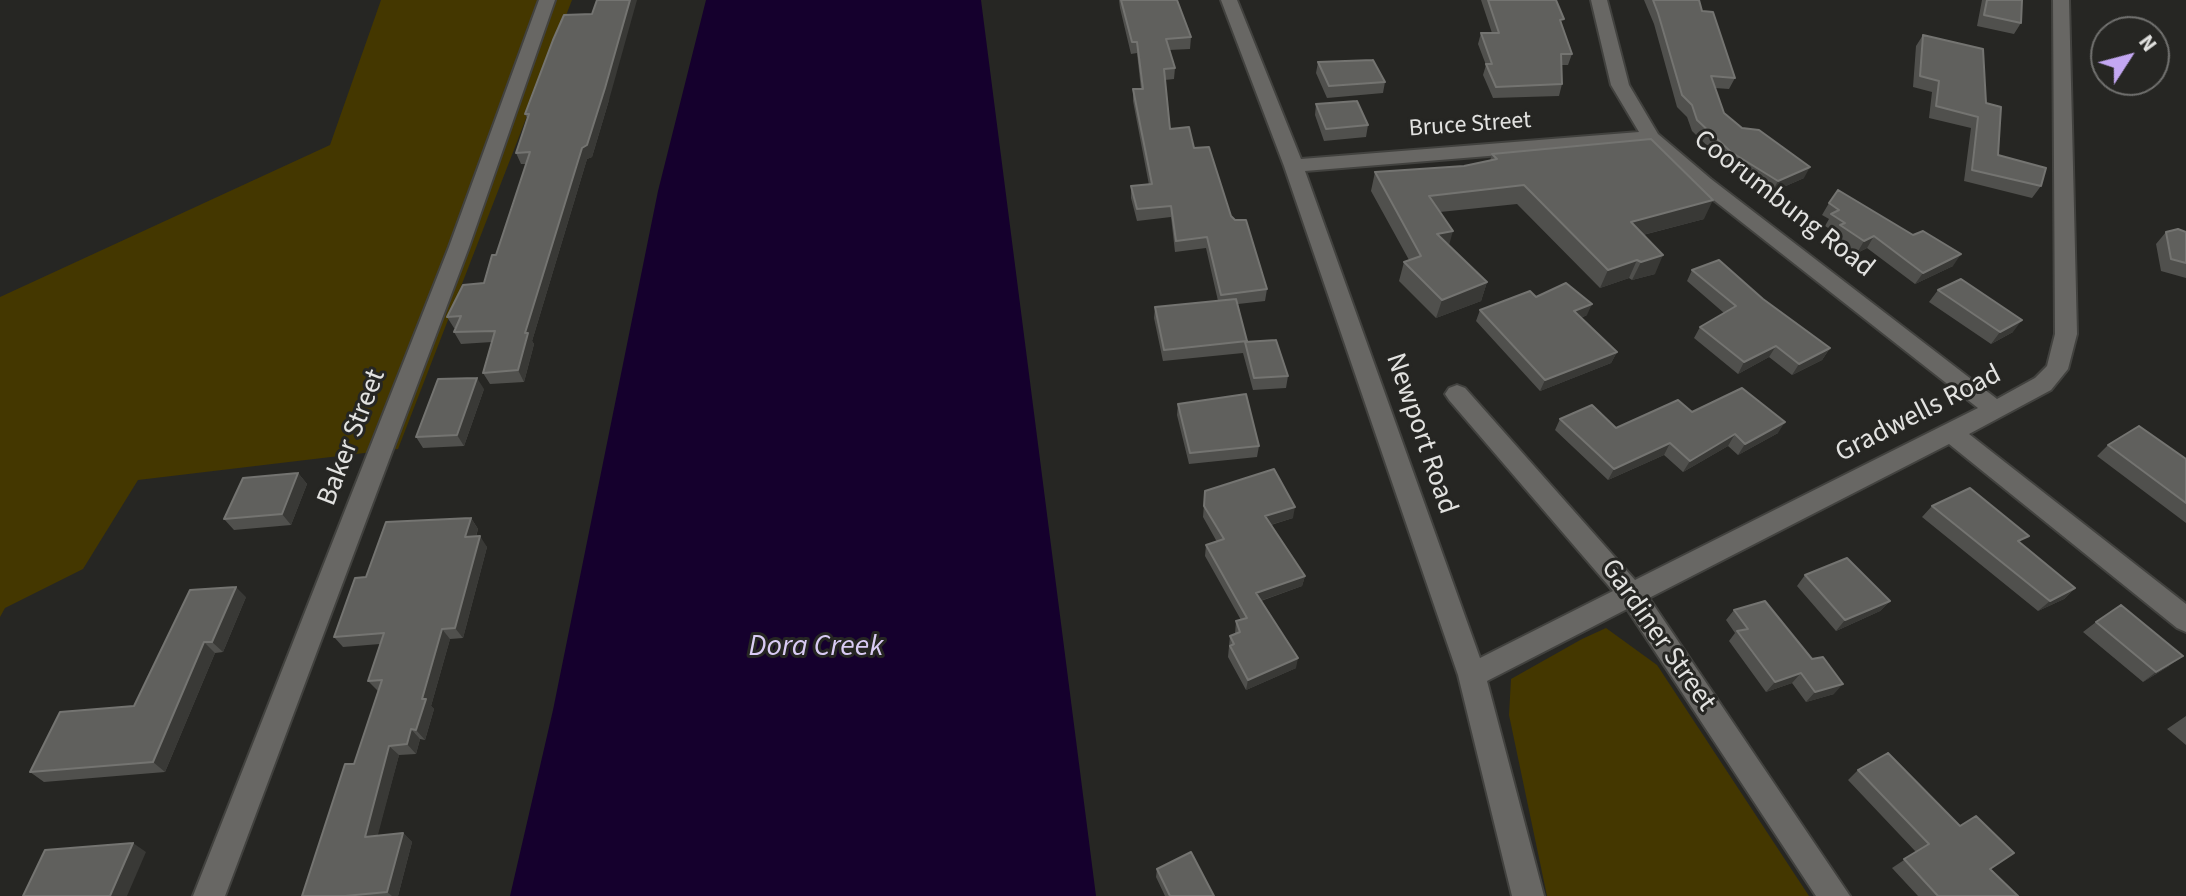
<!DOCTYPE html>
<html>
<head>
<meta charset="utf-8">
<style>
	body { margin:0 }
	#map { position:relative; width:2186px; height:896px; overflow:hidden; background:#262623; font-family:"Source Sans 3",sans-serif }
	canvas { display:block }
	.north { position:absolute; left:2090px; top:16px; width:80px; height:80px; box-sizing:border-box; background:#262623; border:2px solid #71716f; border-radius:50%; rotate:54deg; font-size:22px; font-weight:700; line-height:32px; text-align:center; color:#e2e2e0 }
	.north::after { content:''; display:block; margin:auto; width:28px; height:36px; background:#c3a7f2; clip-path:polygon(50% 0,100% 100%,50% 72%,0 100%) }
</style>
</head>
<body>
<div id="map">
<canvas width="2186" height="896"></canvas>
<div class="north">N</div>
</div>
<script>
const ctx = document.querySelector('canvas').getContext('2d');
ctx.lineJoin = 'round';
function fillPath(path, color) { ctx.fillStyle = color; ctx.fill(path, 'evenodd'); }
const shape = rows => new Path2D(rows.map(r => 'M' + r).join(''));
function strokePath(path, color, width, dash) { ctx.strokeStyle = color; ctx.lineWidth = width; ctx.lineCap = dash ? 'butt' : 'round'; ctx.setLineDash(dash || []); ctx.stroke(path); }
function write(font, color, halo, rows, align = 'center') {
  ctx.font = font + ' "Source Sans 3",sans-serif'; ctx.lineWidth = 6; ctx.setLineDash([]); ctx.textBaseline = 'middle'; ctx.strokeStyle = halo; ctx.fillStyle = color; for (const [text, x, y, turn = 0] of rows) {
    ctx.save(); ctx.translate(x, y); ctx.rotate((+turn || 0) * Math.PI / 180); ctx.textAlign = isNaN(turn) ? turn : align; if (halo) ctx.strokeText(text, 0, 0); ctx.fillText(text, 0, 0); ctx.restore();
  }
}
const green = shape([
	[381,0,572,0,398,449,138,480,83,569,5,608,0,617,0,297,330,145],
	[1606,628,1657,665,1809,896,1547,896,1509,715,1511,679,1582,639]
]);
const water = shape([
	[706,0,981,0,1096,896,510,896,553,710,658,191]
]);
const minor = shape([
	[539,0,555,0,469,247,225,896,193,896,449,247,539,0],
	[1221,0,1237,0,1301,159,1639,132,1611,85,1591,0,1607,0,1629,85,1658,134,1711,179,1997,399,2035,378,2047,366,2055,334,2053,0,2069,0,2077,334,2068,369,2051,390,1969,434,2186,604,2186,632,2177,628,1949,444,1649,598,1850,896,1816,896,1627,609,1487,681,1544,896,1512,896,1458,675,1284,166,1221,0],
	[1647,143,1697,187,1978,408,1635,580,1465,388,1457,385,1449,388,1445,394,1449,400,1613,591,1480,658,1305,171,1647,143]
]);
const wall = shape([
	[1119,0,1177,0,1191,37,1190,49,1169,50,1175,68,1174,79,1165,80,1170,129,1194,148,1231,216,1267,289,1265,301,1238,304,1247,342,1288,376,1286,388,1253,390,1243,353,1163,361,1154,318,1155,307,1218,301,1206,248,1175,252,1171,217,1137,221,1131,198,1131,186,1149,185,1133,101,1133,89,1141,89,1137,53,1131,54,1120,8],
	[1481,0,1556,0,1562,25,1572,54,1568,65,1562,65,1562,84,1559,96,1493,98,1483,75,1486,65,1478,44,1481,33,1492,33],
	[1644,0,1699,0,1702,11,1735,78,1729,89,1715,88,1724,113,1804,178,1772,192,1725,163,1692,131,1687,117,1677,107,1654,24],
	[1982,0,2022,0,2021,23,2014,34,1977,26],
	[1923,35,1986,103,1998,155,2041,186,2032,198,1964,181,1971,128,1929,118,1932,92,1913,87,1916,46],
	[1318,62,1385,82,1383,93,1327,98,1316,73],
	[609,100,592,157,587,159,532,341,534,344,524,382,490,384,483,373,492,342,461,344,454,332,456,328,454,328,447,317,484,283,496,255,526,164,521,164,516,153,527,118,525,114],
	[1316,104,1368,125,1366,137,1324,141,1315,115],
	[1492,154,1704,219,1643,235,1655,274,1632,280,1629,278,1600,288,1517,204,1440,212,1449,245,1487,282,1481,301,1436,318,1399,281,1404,262,1409,260,1371,191,1375,172,1464,166,1490,161],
	[1829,203,1953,266,1915,284,1867,248,1857,253,1834,237,1836,233,1825,226,1829,219,1822,215],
	[2166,232,2186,232,2186,278,2161,271,2156,244],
	[1692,270,1763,299,1830,348,1822,360,1792,375,1769,357,1738,374,1694,338,1700,327,1724,313,1687,281],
	[1938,290,2013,332,1991,344,1929,302],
	[1536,297,1587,315,1581,318,1617,352,1611,363,1540,391,1476,321,1480,310],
	[484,389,464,446,423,448,416,437],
	[1178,404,1259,446,1257,457,1189,464,1177,415],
	[1692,412,1778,433,1738,455,1728,446,1683,472,1664,455,1608,480,1555,430,1560,419,1616,428],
	[2108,445,2186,459,2186,523,2097,456],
	[298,473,307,484,291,525,234,530,224,519],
	[1205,491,1293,518,1271,525,1305,576,1302,586,1261,601,1296,668,1246,690,1228,657,1230,636,1235,634,1236,621,1241,620,1205,556,1206,545,1217,542,1203,517],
	[1932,506,2021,544,2075,588,2064,599,2038,611,1922,517],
	[471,518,478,529,476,537,487,547,463,638,450,639,431,706,434,709,425,740,420,739,416,754,399,755,377,836,403,833,412,842,398,896,302,896,354,764,378,691,368,681,380,644,343,647,334,637,366,577],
	[1805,575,1890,601,1880,611,1836,631,1797,586],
	[246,597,223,652,215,653,165,772,44,782,30,772,134,706],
	[1734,610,1812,659,1834,694,1806,702,1792,683,1766,692,1729,641,1735,633,1726,620],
	[2096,622,2169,666,2143,682,2083,632],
	[2186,716,2186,745,2167,729],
	[1858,770,1990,869,2018,896,1918,896,1892,868,1916,852,1848,780],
	[1157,869,1214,896,1165,896,1156,877]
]);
const shadedWall = shape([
	[630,0,637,0,609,100,592,157,587,159,532,341,534,344,524,382,518,370,525,333,582,148],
	[1810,167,1804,178,1772,192,1778,181],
	[1713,200,1704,219,1623,240,1631,222],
	[1453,231,1448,249,1437,234],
	[1874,236,1867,248,1857,253,1864,241],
	[1961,254,1953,266,1915,284,1923,273],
	[1663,255,1655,274,1632,280,1641,262],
	[1637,260,1629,278,1600,288,1608,270],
	[1487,282,1481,301,1436,318,1442,300],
	[1592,304,1587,315,1569,323,1574,311],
	[2022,320,2013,332,1991,344,2000,332],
	[1776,346,1769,357,1738,374,1744,362],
	[1830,348,1822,360,1792,375,1799,364],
	[1617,352,1611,363,1540,391,1545,380],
	[477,378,484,389,464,446,457,435],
	[1785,422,1778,433,1738,455,1745,444],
	[1735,434,1728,446,1683,472,1690,461],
	[1670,443,1664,455,1608,480,1614,469],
	[298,473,307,484,291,525,282,514],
	[1295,507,1293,518,1263,527,1265,516],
	[471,518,478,529,472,548,465,537],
	[480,536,487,547,463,638,455,628],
	[1305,576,1302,586,1254,603,1256,593],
	[236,587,246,597,223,652,212,642],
	[2075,588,2064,599,2038,611,2050,601],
	[1890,601,1880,611,1836,631,1845,620],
	[442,629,450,639,431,706,434,709,425,740,416,730,422,699],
	[204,642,215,653,165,772,153,762],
	[2183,656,2169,666,2143,682,2156,672],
	[1298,658,1296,668,1246,690,1248,680],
	[1801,673,1792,683,1766,692,1775,682],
	[1843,684,1834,694,1806,702,1815,692],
	[411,729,420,739,416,754,407,744],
	[389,746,399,755,375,846,365,837],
	[403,833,412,842,398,896,392,896,387,892],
	[133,843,146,852,127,896,110,896]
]);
const building = shape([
	[597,0,630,0,605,88,587,145,582,148,525,333,528,333,518,370,483,373,495,331,454,332,461,316,447,317,463,285,484,283,492,255,496,255,530,152,516,153,529,114,525,114,553,40,564,15,592,14,597,0],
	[1121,0,1177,0,1191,37,1166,39,1175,68,1164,69,1170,129,1189,127,1194,148,1209,147,1231,216,1235,220,1246,220,1267,289,1221,295,1207,237,1176,241,1171,206,1137,209,1131,186,1152,184,1133,89,1143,89,1137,42,1132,42,1121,0],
	[1488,0,1556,0,1564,19,1560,20,1572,54,1561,54,1562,84,1496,87,1486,64,1492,64,1481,33,1499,33,1488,0],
	[1653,0,1699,0,1702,11,1713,12,1735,78,1711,76,1724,113,1742,128,1759,130,1810,167,1778,181,1731,152,1697,120,1692,105,1682,95,1658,13,1653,0],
	[1987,0,2022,0,2021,23,1984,15,1987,0],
	[1923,35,1983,49,1986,103,2001,107,1998,155,2046,168,2041,186,1972,170,1978,117,1936,106,1939,81,1920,76,1923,35],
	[1373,60,1385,82,1329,86,1318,62,1373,60],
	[1357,101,1368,125,1326,129,1316,104,1357,101],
	[1651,139,1713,200,1631,222,1663,255,1641,262,1637,260,1608,270,1524,185,1429,196,1453,231,1437,234,1487,282,1442,300,1404,262,1421,256,1375,172,1464,166,1497,159,1492,154,1651,139],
	[1838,190,1913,235,1923,231,1961,254,1923,273,1874,236,1864,241,1840,225,1845,223,1831,214,1839,210,1829,203,1838,190],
	[2178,229,2186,232,2186,263,2171,259,2166,232,2178,229],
	[1719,260,1763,299,1830,348,1799,364,1776,346,1744,362,1700,327,1736,306,1692,270,1719,260],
	[1961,279,2022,320,2000,332,1938,290,1961,279],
	[1566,283,1592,304,1574,311,1617,352,1545,380,1480,310,1530,291,1536,297,1566,283],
	[1236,299,1247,341,1164,350,1155,307,1236,299],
	[1276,340,1288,376,1254,378,1245,342,1276,340],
	[477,378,457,435,416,437,438,379,477,378],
	[1742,388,1785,422,1745,444,1735,434,1690,461,1670,443,1614,469,1560,419,1592,405,1616,428,1678,400,1692,412,1742,388],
	[1246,394,1259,446,1190,453,1178,404,1246,394],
	[2139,426,2186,459,2186,503,2108,445,2139,426],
	[1274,469,1295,507,1265,516,1305,576,1256,593,1298,658,1248,680,1230,646,1234,644,1230,636,1240,632,1236,621,1247,618,1206,545,1224,539,1204,506,1205,491,1274,469],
	[298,473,282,514,224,519,243,478,298,473],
	[1970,488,2029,536,2018,541,2075,588,2050,601,1932,506,1970,488],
	[471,518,465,537,480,536,455,628,442,629,422,699,426,699,416,730,411,729,407,744,389,746,365,837,403,833,387,892,345,896,302,896,345,764,354,764,382,680,368,681,384,633,334,637,355,578,366,577,386,522,471,518],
	[1847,558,1890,601,1845,620,1805,575,1847,558],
	[236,587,212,642,204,642,153,762,30,772,60,712,134,706,190,590,236,587],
	[1765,601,1812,659,1823,657,1843,684,1815,692,1801,673,1775,682,1737,631,1748,629,1734,610,1765,601],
	[2121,605,2183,656,2156,672,2096,622,2121,605],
	[1888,753,1960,826,1976,816,2014,853,1990,869,2018,896,1938,896,1904,859,1929,844,1858,770,1888,753],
	[133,843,110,896,23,896,45,850,133,843],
	[1191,852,1214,896,1170,896,1157,869,1191,852]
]);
const farStreetnames = [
	["Bruce Street",1470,126,-4]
];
const streetNames = [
	["Coorumbung Road",1783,205,38],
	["Gradwells Road",1919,415,-27],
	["Newport Road",1420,434,71],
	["Baker Street",353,438,-69],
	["Gardiner Street",1657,636,55]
];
const waterNames = [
	["Dora Creek",816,648]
];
fillPath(green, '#443700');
fillPath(water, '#15002d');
strokePath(minor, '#42423f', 4);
fillPath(minor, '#686764');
fillPath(wall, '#50504d');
fillPath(shadedWall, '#393936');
fillPath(building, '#60605d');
strokePath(building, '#747471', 2);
write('24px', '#e2e2e0', '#262623', farStreetnames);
write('28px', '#e2e2e0', '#262623', streetNames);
write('italic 30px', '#d9cbf4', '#262623', waterNames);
</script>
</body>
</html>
